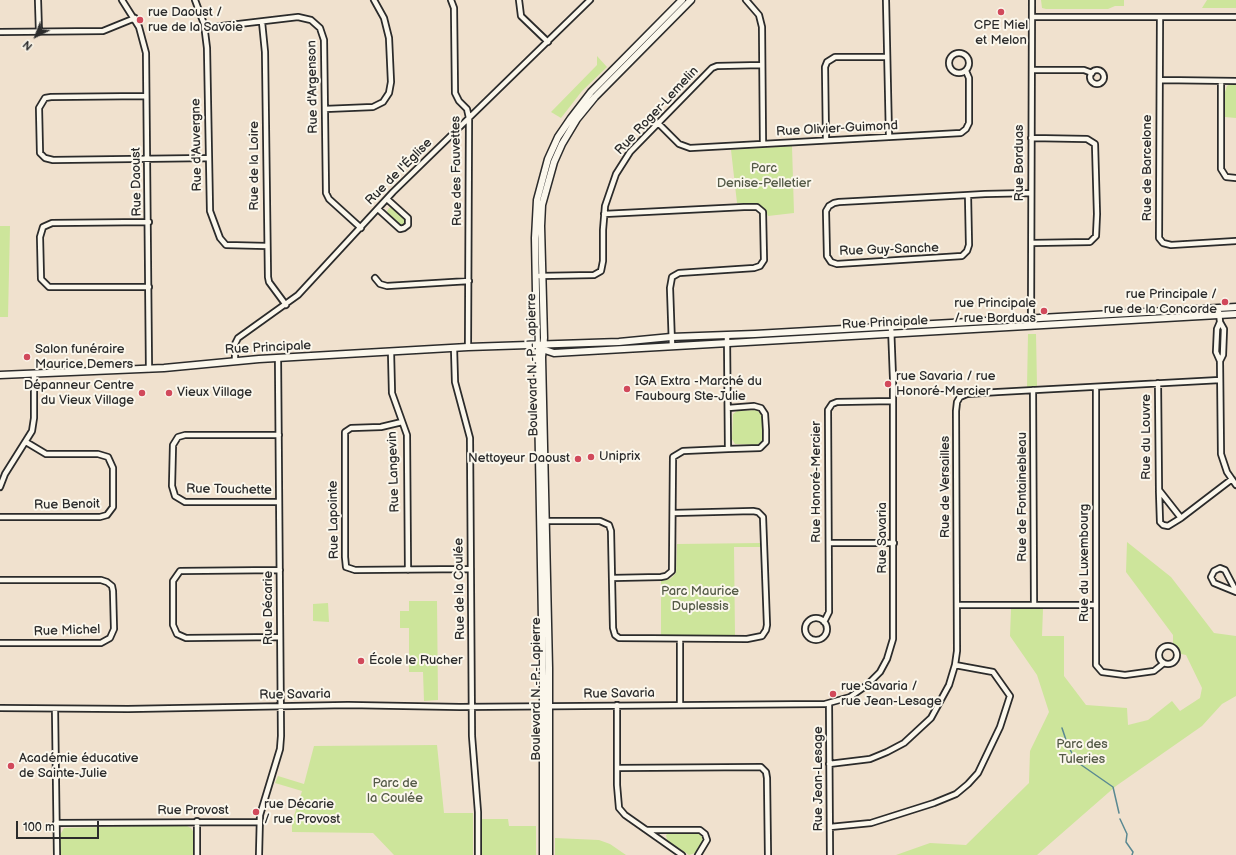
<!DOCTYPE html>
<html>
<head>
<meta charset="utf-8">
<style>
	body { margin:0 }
	#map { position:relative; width:1236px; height:855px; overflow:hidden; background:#f0e1ce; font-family:"Balsamiq Sans",sans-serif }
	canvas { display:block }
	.north { position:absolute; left:16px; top:16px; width:40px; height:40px; -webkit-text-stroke:3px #fbf7ec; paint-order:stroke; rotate:222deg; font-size:11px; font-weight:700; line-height:16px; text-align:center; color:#2b2b2b }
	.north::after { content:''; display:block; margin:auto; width:14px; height:18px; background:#2b2b2b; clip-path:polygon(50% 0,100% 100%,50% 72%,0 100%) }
	.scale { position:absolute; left:16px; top:821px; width:83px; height:18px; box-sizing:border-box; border:2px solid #2b2b2b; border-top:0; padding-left:5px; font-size:12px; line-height:14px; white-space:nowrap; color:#2b2b2b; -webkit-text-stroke:3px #fbf7ec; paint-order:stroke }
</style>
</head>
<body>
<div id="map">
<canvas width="1236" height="855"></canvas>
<div class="north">N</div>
<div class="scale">100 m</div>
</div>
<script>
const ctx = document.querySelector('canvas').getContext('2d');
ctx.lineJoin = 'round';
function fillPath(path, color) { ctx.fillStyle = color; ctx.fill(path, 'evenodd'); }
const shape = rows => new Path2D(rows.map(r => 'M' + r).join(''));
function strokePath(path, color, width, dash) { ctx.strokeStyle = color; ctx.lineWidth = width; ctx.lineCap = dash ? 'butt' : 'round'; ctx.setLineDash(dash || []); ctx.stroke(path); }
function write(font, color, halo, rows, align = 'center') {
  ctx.font = font + ' "Balsamiq Sans",sans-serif'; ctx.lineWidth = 4; ctx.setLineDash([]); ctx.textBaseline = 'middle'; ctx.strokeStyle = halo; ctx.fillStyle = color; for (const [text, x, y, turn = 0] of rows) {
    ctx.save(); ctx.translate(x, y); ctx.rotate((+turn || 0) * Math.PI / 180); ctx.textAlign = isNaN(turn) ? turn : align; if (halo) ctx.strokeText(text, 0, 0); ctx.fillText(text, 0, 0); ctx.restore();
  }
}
const green = shape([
	[1041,0,1124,0,1124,6,1115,6,1108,9,1046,9,1042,8],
	[1207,0,1236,0,1236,8,1202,8],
	[597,56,607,67,582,91,561,118,551,112,597,65],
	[1230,84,1236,84,1236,118,1225,117,1225,92,1227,86],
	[792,146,794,213,768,216,765,209,757,203,737,203,731,150],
	[392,207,405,219,405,225,399,225,389,215,387,211,389,208],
	[0,226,10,226,8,317,0,317],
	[1028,334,1036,334,1037,386,1027,387],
	[757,410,762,416,762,441,757,445,735,444,732,439,733,414,737,411],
	[1127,542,1171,577,1214,633,1236,636,1236,696,1222,704,1202,726,1116,786,1037,855,896,855,930,843,966,845,1029,783,1030,751,1049,712,1037,675,1010,636,1011,609,1043,609,1042,636,1064,636,1064,676,1086,705,1127,708,1128,725,1148,720,1172,701,1180,711,1200,698,1202,688,1186,655,1181,654,1179,648,1173,643,1173,635,1126,572],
	[762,543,762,547,734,547,735,635,661,635,661,581,670,579,676,573,677,544],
	[409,601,437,601,438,700,424,701,423,672,409,672,409,628,400,628,400,611,409,611],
	[328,603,329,622,313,621,313,604],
	[437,745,444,813,473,813,473,855,394,855,373,833,292,832,292,822,302,791,275,783,278,776,304,784,314,746],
	[481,819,508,819,509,826,536,826,536,855,481,855],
	[185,825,191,828,194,833,193,855,60,855,60,835,64,828],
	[669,833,698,833,702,837,703,841,695,853,689,855,667,840,666,835],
	[555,838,599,840,610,844,626,855,555,855]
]);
const stream = shape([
	[1062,728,1068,746,1077,762,1113,787,1119,813],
	[1120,819,1127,834,1126,842,1133,852,1132,855]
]);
const street = shape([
	[38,0,39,32],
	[122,0,139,27,146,53,149,369],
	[195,0,204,24,207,48,210,211,220,238,226,245,267,246],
	[451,0,454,8,455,93,459,101,467,109,469,118,468,347],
	[519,0,521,16,548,42],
	[746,0,759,15,762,27,763,144],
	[886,0,889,136],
	[1032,17,1236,17],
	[1160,17,1159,238,1163,243,1171,245,1236,241],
	[262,22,265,52,268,277,269,282,286,305],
	[205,28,298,17,311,20,320,28,324,40,326,193,329,199,361,228],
	[0,32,103,31,135,18],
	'949 63a10 10 0 1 1 20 0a10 10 0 1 1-20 0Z',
	[1032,70,1084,70,1092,73],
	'1090 77a7 7 0 1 1 14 0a7 7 0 1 1-14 0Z',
	[1160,80,1236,81],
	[1221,81,1221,169,1226,177,1236,178],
	[146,96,51,97,45,98,39,108,40,153,45,158,53,160,209,158],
	[325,109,373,107,383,102,389,93,391,82,389,38,384,18,374,0],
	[658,123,679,144,690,148,961,133,966,129,969,123,969,78,966,71],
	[1031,138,1087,139,1095,144,1097,214,1096,236,1090,242,1032,243],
	[826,140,825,67,827,62,835,57,887,57],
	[968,195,969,245,967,251,962,256,837,264,831,262,827,256,826,211,829,206,834,203,839,202,858,201,968,195,985,194,1031,193],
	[378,209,400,229,404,228,408,225,408,218,387,199],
	[604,214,744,207,757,207,763,212,764,260,760,266,754,268,679,273,672,277,670,288,672,345],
	[149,222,52,223,43,227,40,237,41,279,49,287,149,287],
	[539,276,594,275,601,271,603,261,603,230,605,206,616,174,630,152,712,68,717,66,762,65],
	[375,278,380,284,387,286,469,281],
	[1219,312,1220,322,1224,329,1223,355,1220,361],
	[1220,322,1217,329,1216,352,1220,361,1221,454,1227,472,1236,485],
	[1031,326,1032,0],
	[454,348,455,382,470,438,472,736,478,812,478,855],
	[391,352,392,393,407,435,408,570],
	[235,360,235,344,238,338,298,295,393,192,590,0],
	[1158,383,1159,490,1181,518,1232,479],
	[1096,387,1096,665,1102,672,1125,675,1154,671,1164,663],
	[1033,390,1034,605],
	[728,408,754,406,761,408,765,414,766,430,766,442,760,448,728,449],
	[402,422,381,427,351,428,345,432,345,557,346,567,355,570,471,569],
	[279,435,185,435,178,437,173,445,172,486,175,496,185,502,279,502],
	[0,487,5,474,32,431,34,418,34,374],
	[1159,491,1160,522,1163,525,1168,526,1181,518],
	[0,517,100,517,107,515,113,507,113,468,108,457,98,454,46,454,26,442],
	[543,521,600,521,609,525,611,531,613,628,615,635,619,638,747,639,762,636,766,630,767,625,763,517,758,512,753,511,673,513],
	[829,543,894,543],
	[280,570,180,571,173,581,173,625,177,634,186,638,280,637],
	[612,578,661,577,666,576,672,571,673,457,683,451,728,449,727,336],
	[0,580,101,580,107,582,112,586,113,591,114,629,110,638,101,643,0,643],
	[1236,591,1225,570,1220,568,1214,571,1211,577,1214,583,1236,592],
	[957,605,1095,605],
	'805 629a11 11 0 1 1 22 0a11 11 0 1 1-22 0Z',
	[824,622,829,612,828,410,832,404,837,402,893,401],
	[680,639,680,704],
	'1159 655a9 9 0 1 1 18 0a9 9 0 1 1-18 0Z',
	[829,703,830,855],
	[617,705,617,785,619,808,625,815,682,855],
	[0,708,128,709,348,705,460,707,825,704,850,697,867,685,880,672,887,659,893,639,893,378,891,326],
	[55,709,57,855],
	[829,764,870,759,887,752,904,743,931,718,949,685,955,665,957,651,956,411,957,402,960,397,967,394,998,392,1220,380],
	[617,768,761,767,766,772,767,778,768,855],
	[197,821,197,855],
	[56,823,259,822],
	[830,827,871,823,934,803,956,794,968,784,978,773,1000,727,1010,696,993,672,955,665],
	[647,830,700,830,705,834,707,840,698,855],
	[259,855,260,815,280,749,281,736,278,358]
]);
const secondary = shape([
	[539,348,554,353,1236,314],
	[0,375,164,368,259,359,468,347,619,342,671,337,755,334,1236,307],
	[543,855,543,676,535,238,537,200,548,159,558,137,571,118,591,92,682,0],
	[549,855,549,668,542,357,544,338,541,226,542,205,554,162,562,144,577,119,595,97,691,0]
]);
const markers = [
	[1001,12,4,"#d1495b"],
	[140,20,4,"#d1495b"],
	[1225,302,4,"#d1495b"],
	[1044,311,4,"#d1495b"],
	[27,357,4,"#d1495b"],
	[888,384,4,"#d1495b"],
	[627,389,4,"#d1495b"],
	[142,393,4,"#d1495b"],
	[169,393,4,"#d1495b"],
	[591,457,4,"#d1495b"],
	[578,459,4,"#d1495b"],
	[361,661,4,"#d1495b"],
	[833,694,4,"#d1495b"],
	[11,766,4,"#d1495b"],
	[256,812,4,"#d1495b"]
];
const poiNames = [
	["rue Daoust /",148,13],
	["rue de la Savoie",148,28],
	["CPE Miel",1001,26,"center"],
	["et Melon",1001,41,"center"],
	["rue Principale /",1217,295,"right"],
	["rue de la Concorde",1217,310,"right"],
	["rue Principale",1036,304,"right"],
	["/ rue Borduas",1036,319,"right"],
	["Salon funéraire",35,350],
	["Maurice Demers",35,365],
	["rue Savaria / rue",896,377],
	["Honoré-Mercier",896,392],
	["IGA Extra -Marché du",635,382],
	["Faubourg Ste-Julie",635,397],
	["Dépanneur Centre",134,386,"right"],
	["du Vieux Village",134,401,"right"],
	["Vieux Village",177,393],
	["Uniprix",599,457],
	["Nettoyeur Daoust",570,459,"right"],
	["École le Rucher",369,661],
	["rue Savaria /",841,687],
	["rue Jean-Lesage",841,702],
	["Académie éducative",19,759],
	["de Sainte-Julie",19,774],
	["rue Décarie",264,805],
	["/ rue Provost",264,820]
];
const streetNames = [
	["Rue d'Argenson",313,87,-91],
	["Rue Roger-Lemelin",657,111,-47],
	["Rue Olivier-Guimond",837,129,-3],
	["Rue d'Auvergne",197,145,-91],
	["Rue Borduas",1020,163,-90],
	["Rue de la Loire",255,166,-90],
	["Rue de Barcelone",1148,168,-90],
	["Rue des Fauvettes",457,171,-91],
	["Rue de l'Église",399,172,-45],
	["Rue Daoust",137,182,-91],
	["Rue Guy-Sanche",889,250,-2],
	["Rue Principale",885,323,-3],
	["Rue Principale",268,348,-3],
	["Boulevard N.-P.-Lapierre",533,365,-91],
	["Rue du Louvre",1147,437,-90],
	["Rue Langevin",394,472,-92],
	["Rue Honoré-Mercier",817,482,-90],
	["Rue de Versailles",946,487,-90],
	["Rue Touchette",229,490,1],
	["Rue de Fontainebleau",1023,497,-90],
	["Rue Benoit",67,505,-1],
	["Rue Lapointe",334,520,-91],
	["Rue Savaria",883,538,-90],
	["Rue du Luxembourg",1085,563,-90],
	["Rue de la Coulée",460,589,-91],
	["Rue Décarie",269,608,-90],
	["Rue Michel",67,631,-2],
	["Boulevard N.-P.-Lapierre",537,689,-90],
	["Rue Savaria",619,694,-1],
	["Rue Savaria",295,695,-1],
	["Rue Jean-Lesage",819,779,-90],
	["Rue Provost",193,811]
];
const parkNames = [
	["Parc",764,169],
	["Denise-Pelletier",764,184],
	["Parc Maurice",700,592],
	["Duplessis",700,607],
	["Parc des",1082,745],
	["Tuleries",1082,760],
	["Parc de",395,784],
	["la Coulée",395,799]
];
fillPath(green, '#cde59b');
strokePath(stream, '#5a8992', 1.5);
strokePath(street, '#2b2b2b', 8);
strokePath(secondary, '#2b2b2b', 9);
strokePath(street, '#fbf7ec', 4.5);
strokePath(secondary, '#fbf7ec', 6);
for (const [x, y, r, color] of markers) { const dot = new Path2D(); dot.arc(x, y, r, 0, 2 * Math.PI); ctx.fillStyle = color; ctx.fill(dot); strokePath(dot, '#fbf7ec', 1.5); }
write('13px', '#2b2b2b', '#fbf7ec', poiNames, 'left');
write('13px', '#2b2b2b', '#fbf7ec', streetNames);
write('13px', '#545a47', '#fbf7ec', parkNames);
</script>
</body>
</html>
